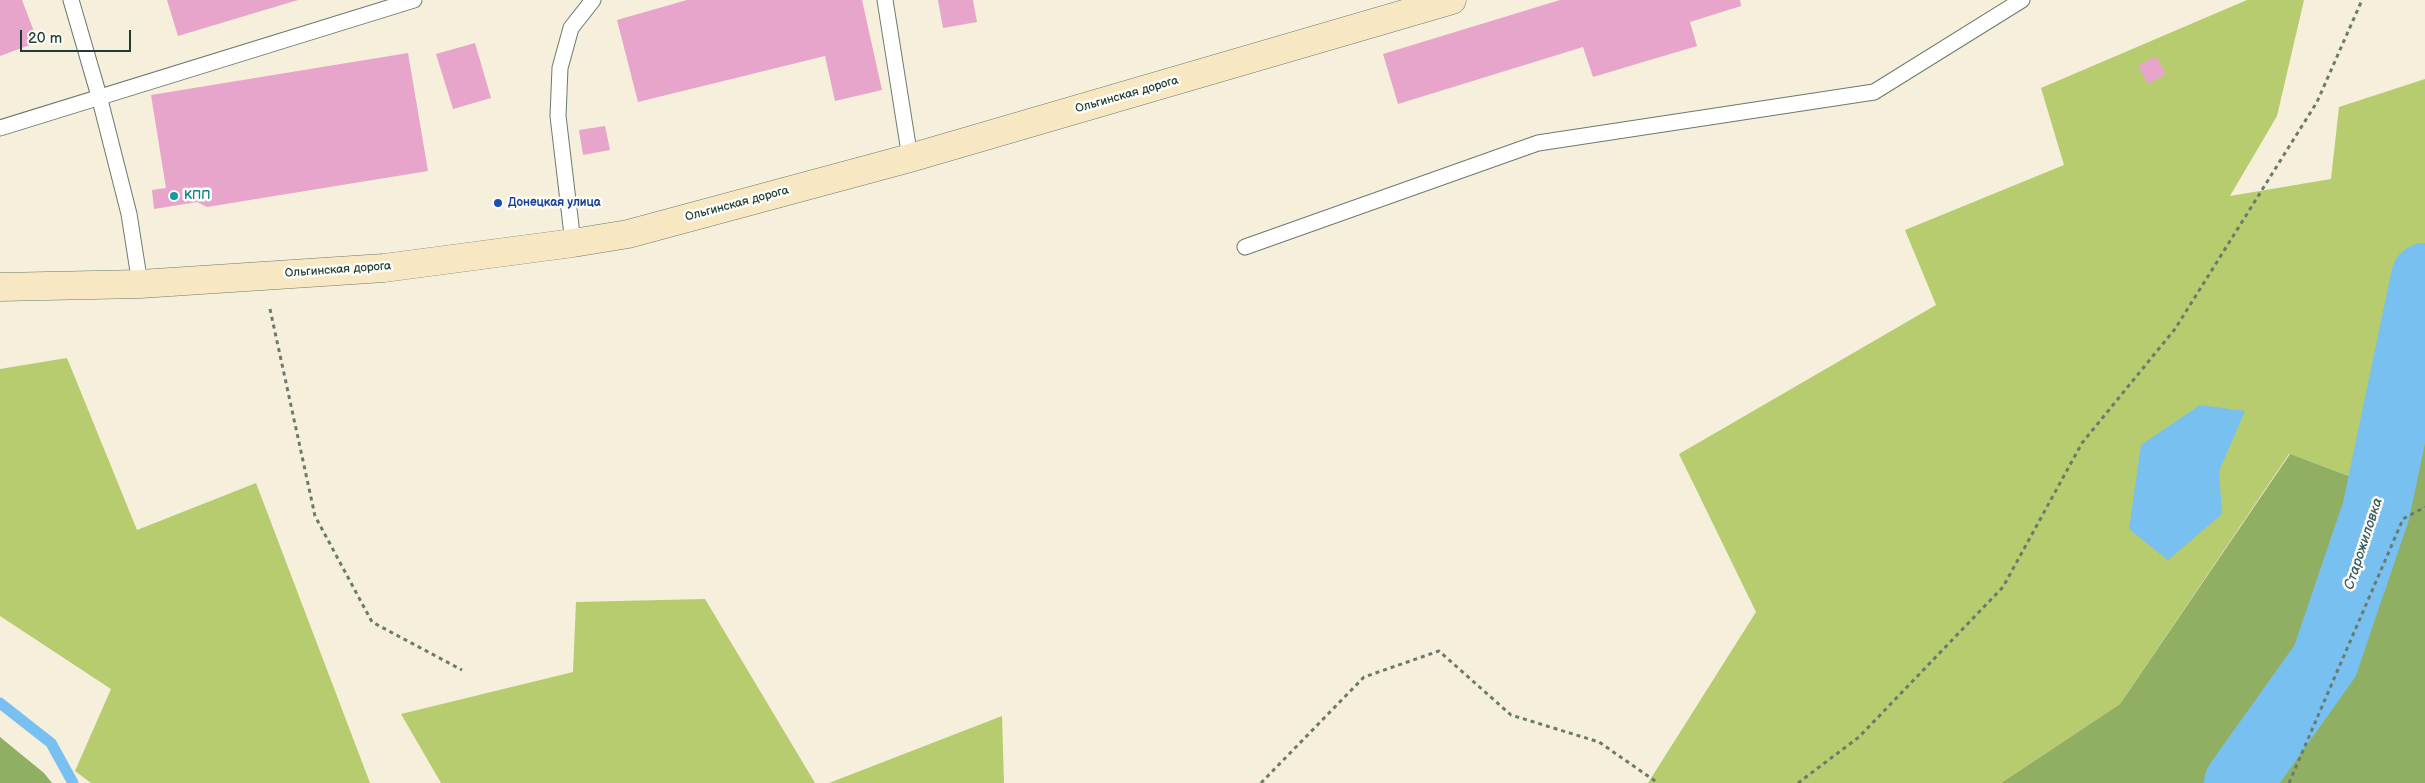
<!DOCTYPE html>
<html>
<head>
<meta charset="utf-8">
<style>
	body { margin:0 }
	#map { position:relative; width:2425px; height:783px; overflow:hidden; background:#f5efdb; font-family:"Balsamiq Sans",sans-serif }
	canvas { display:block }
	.scale { position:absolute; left:20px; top:30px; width:111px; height:22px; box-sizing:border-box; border:2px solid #1f3d34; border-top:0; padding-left:6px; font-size:15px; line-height:18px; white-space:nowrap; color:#1f3d34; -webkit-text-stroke:4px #fdfcf7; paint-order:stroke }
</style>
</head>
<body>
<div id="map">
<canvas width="2425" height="783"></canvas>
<div class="scale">20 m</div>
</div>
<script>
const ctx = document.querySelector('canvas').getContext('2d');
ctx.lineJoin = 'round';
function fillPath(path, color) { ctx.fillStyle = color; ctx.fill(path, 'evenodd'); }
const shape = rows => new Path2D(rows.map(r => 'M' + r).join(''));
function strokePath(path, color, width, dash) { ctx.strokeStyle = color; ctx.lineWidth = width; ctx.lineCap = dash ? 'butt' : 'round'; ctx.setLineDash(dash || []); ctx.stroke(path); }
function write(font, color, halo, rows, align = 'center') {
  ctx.font = font + ' "Balsamiq Sans",sans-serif'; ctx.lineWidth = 5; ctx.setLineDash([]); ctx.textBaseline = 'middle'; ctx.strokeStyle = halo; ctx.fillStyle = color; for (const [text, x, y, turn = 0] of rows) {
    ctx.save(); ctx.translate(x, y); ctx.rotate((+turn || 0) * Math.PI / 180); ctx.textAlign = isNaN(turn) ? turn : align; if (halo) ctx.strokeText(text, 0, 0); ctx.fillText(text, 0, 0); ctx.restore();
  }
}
const green = shape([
	[2247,0,2304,0,2277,116,2230,196,2331,179,2339,107,2425,79,2425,343,2359,480,2289,454,2120,704,2001,783,1648,783,1756,612,1679,454,1936,305,1905,230,2064,165,2041,88],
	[67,358,137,530,256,483,370,783,91,783,75,771,111,689,0,616,0,369],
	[705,599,815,783,441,783,401,714,573,672,576,602],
	[1002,716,1004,783,829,783]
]);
const forest = shape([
	[2425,343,2425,783,2001,783,2120,704,2290,454,2359,480],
	[0,737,44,773,52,783,0,783]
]);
const water = shape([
	[2200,405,2245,411,2219,471,2222,514,2168,560,2129,529,2141,445]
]);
const stream = shape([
	[0,703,51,743,73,783]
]);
const river = shape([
	[2238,783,2325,661,2376,511,2425,277]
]);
const building = shape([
	[0,0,22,0,38,42,0,56],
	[167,0,298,0,178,36],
	[687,0,862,0,882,90,835,101,825,56,638,102,617,20],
	[938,0,973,0,977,22,943,28],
	[1560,0,1740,0,1741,6,1690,22,1697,46,1593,77,1583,47,1398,104,1383,54],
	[475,43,491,98,453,109,436,54],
	[408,53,428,171,207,207,197,202,154,209,152,190,166,188,151,95],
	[2156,56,2166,74,2148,84,2138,66],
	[605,126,610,150,583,155,579,130]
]);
const path = shape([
	[270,309,315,516,372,622,462,670],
	[1261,783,1364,677,1439,651,1511,715,1599,742,1658,783],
	[1798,783,1859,737,2003,587,2082,443,2175,329,2317,102,2362,0],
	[2289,783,2403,519,2425,507]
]);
const lane = shape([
	[71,0,99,96,129,214,140,284],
	[885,0,910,158],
	[0,128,414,0],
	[573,243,558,116,560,68,571,28,593,0],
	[1245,247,1538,143,1874,92,2022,0]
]);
const secondary = shape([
	[0,287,140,284,384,268,573,243,628,234,910,158,1452,0]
]);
const markers = [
	[174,196,5,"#0f9aa8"],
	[498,203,5,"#1a4fb4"]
];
const streetNames = [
	["Ольгинская дорога",1127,95,-16],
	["Ольгинская дорога",737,204,-15],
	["Ольгинская дорога",338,270,-4]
];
const cultureNames = [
	["КПП",184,196]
];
const transitNames = [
	["Донецкая улица",508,203]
];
const waterNames = [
	["Старожиловка",2364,544,-72]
];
fillPath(green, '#b7cb6f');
fillPath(forest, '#91af62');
fillPath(water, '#77c0f0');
strokePath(stream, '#77c0f0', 11);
strokePath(river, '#77c0f0', 68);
fillPath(building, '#e7a5cb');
strokePath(lane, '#6a7b6e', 17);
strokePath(secondary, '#6a7b6e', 29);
strokePath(path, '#6a7b6e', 3, [4, 4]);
strokePath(lane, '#fff', 15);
strokePath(secondary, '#f7e8c3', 28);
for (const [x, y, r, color] of markers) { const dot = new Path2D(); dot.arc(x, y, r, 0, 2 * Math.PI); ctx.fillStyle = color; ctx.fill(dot); strokePath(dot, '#fdfcf7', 2); }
write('12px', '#1f3d34', '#fdfcf7', streetNames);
write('bold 12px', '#0d838f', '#fdfcf7', cultureNames, 'left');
write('bold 12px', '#164399', '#fdfcf7', transitNames, 'left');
write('italic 14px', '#355e63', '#fdfcf7', waterNames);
</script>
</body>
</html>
